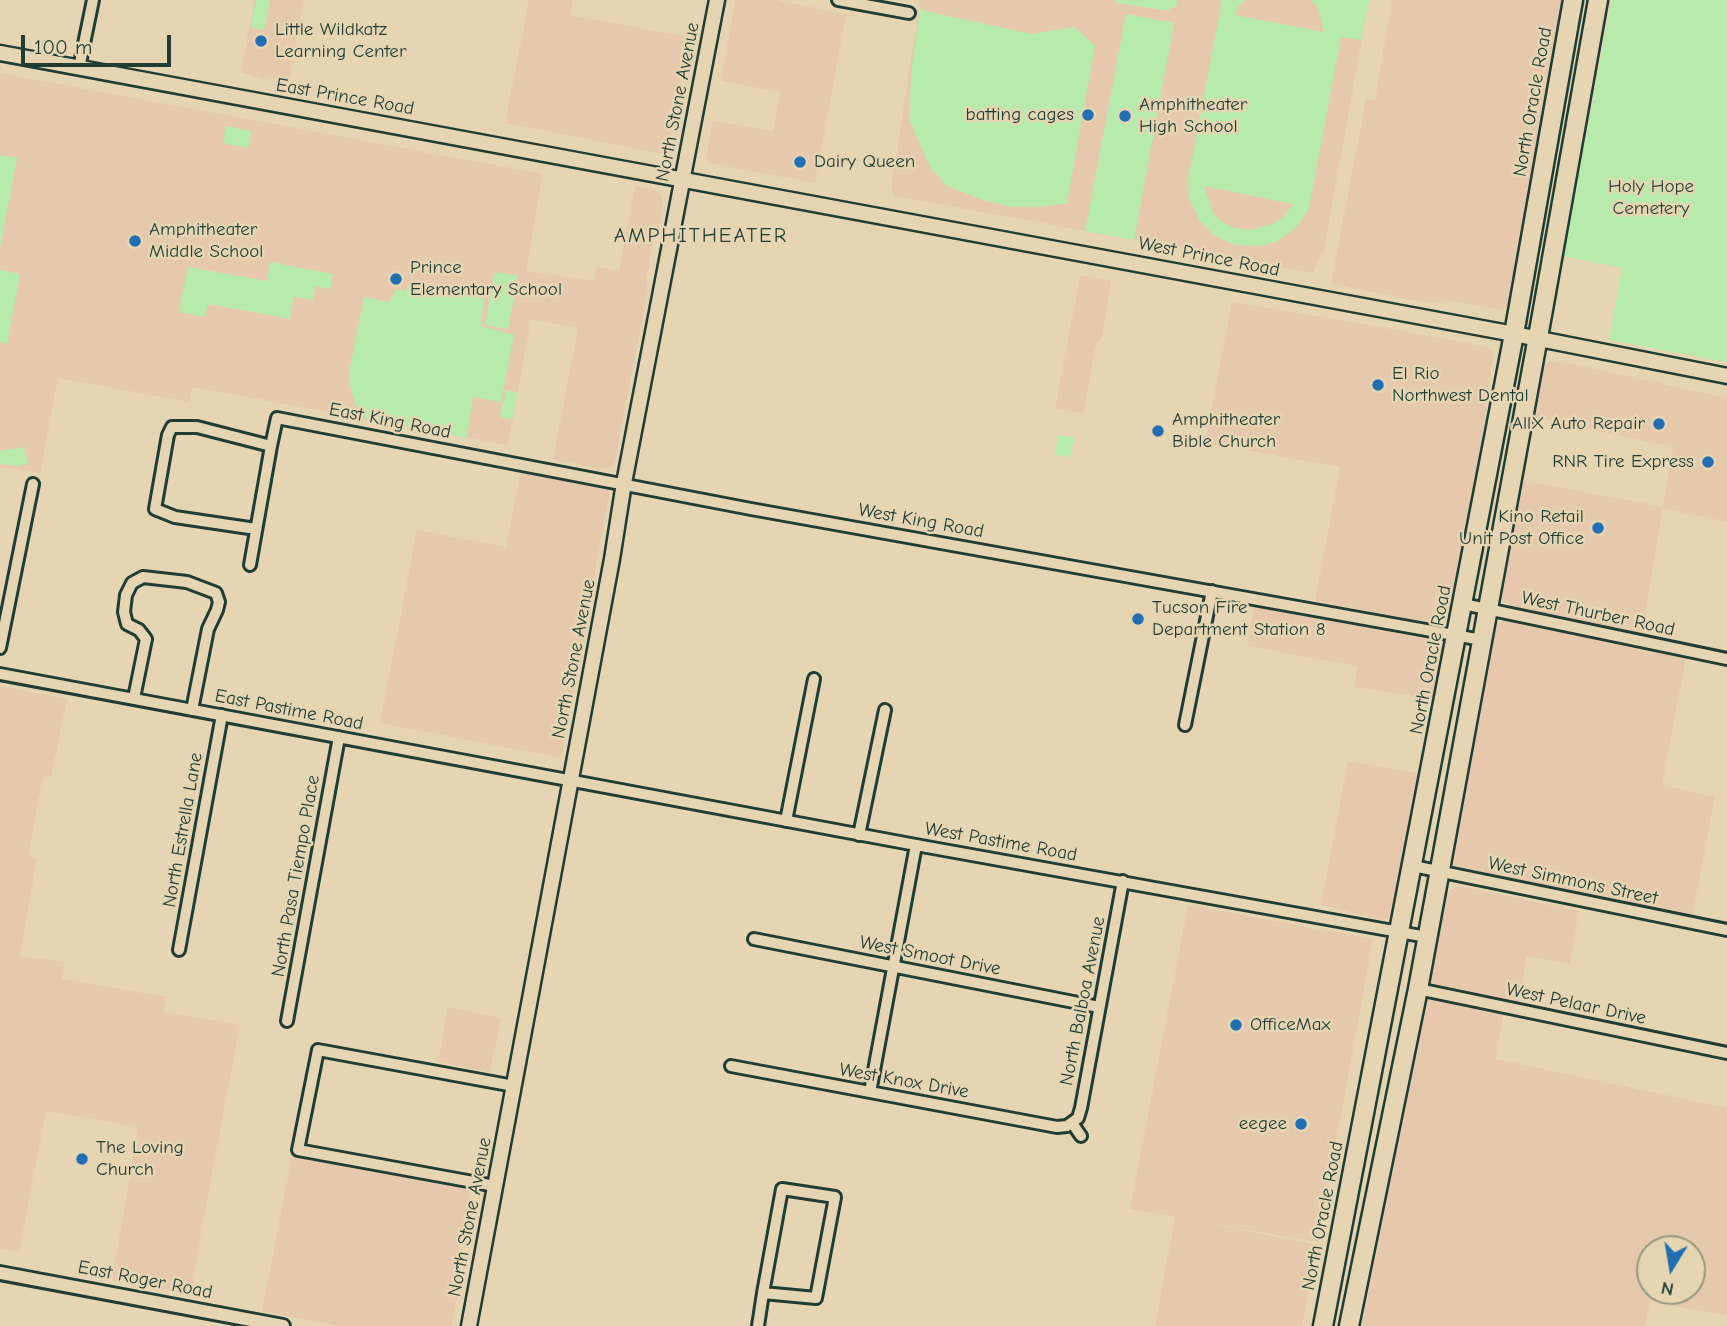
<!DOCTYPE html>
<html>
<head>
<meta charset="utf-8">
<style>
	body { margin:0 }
	#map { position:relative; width:1727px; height:1326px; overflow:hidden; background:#e6d5b2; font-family:"Comic Neue",sans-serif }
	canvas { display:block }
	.north { position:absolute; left:1636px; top:1235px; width:70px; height:70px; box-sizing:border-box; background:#e6d5b2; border:2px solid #969880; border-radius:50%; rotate:191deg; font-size:19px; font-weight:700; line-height:28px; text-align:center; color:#1f3d34 }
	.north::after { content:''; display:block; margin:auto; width:24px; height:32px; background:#1f6fb2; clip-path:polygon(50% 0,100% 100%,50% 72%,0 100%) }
	.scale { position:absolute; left:21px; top:35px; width:150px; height:32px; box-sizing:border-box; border:4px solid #1f3d34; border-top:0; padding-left:9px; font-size:21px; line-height:24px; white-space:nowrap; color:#1f3d34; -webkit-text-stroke:5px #e6d5b2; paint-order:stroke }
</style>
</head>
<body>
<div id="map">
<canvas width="1727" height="1326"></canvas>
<div class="north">N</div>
<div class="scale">100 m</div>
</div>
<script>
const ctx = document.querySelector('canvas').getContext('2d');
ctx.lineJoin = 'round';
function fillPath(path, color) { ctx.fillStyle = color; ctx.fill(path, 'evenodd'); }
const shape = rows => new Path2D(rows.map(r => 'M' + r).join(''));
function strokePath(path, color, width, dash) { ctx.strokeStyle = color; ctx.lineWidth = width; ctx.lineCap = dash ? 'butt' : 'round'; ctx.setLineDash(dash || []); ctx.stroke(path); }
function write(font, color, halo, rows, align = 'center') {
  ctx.font = font + ' "Comic Neue",sans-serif'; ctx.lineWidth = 5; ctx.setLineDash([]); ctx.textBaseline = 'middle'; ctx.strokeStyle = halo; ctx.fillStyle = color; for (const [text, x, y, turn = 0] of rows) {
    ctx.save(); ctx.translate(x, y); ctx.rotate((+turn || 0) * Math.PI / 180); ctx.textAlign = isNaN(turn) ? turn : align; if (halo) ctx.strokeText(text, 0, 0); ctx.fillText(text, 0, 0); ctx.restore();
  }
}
const built = shape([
	[254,0,304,0,289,81,266,77,265,79,241,73],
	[529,0,573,0,571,15,689,37,669,149,663,154,505,123],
	[735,0,777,0,846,15,815,183,708,163,706,157,713,121,773,131,780,92,721,81],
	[920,0,1369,0,1324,249,1313,273,895,196,891,189],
	[1392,0,1563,0,1509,304,1502,310,1454,301,1430,303,1331,284,1366,99,1375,100],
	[0,73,543,174,526,271,594,281,597,267,619,271,635,186,652,189,661,194,663,205,660,227,653,244,646,277,648,289,615,462,613,466,602,469,553,460,578,328,531,319,508,445,192,387,189,402,58,378,40,473,0,467],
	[1080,276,1111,280,1102,337,1096,344,1083,414,1055,408],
	[1232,302,1397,330,1487,347,1494,352,1474,497,1451,617,1446,622,1437,624,1315,601,1340,467,1205,443],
	[1554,360,1727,398,1727,522,1663,508,1642,633,1515,607,1505,603,1500,595,1521,480,1663,507,1673,447,1533,417,1542,371,1547,362],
	[521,470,603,486,608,489,609,496,561,758,380,723,417,530,506,547],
	[1255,603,1438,640,1443,646,1445,653,1435,697,1426,698,1355,687,1357,666,1247,646],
	[1503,619,1686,658,1662,785,1715,797,1692,917,1454,867,1451,854,1492,634,1494,627],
	[0,686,67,699,51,777,43,776,28,856,37,858,20,956,65,962,62,979,166,997,163,1012,240,1025,204,1216,191,1295,112,1280,138,1127,46,1111,19,1252,0,1249],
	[1348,761,1421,774,1396,911,1389,918,1383,920,1321,905],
	[1461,886,1579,911,1570,964,1527,956,1516,1014,1504,1013,1495,1059,1727,1108,1727,1316,1650,1301,1645,1326,1362,1326,1446,895,1451,889],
	[1650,1249,1692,1249,1692,1291,1650,1291],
	[1188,905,1373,939,1318,1242,1197,1221,1317,1245,1302,1326,1155,1326,1175,1217,1130,1209],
	[448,1007,501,1018,490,1072,438,1062],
	[292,1155,470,1190,454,1277,460,1279,452,1326,339,1326,262,1311]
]);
const green = shape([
	[256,0,270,0,264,30,250,27],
	[1116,0,1177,0,1176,8,1170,7,1170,11,1116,3],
	[1222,0,1245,0,1238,7,1235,15,1324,32,1318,8,1311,0,1369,0,1361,40,1341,37,1309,208,1299,224,1290,233,1275,242,1260,246,1235,245,1215,236,1200,221,1189,198,1188,180],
	[1204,186,1293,204,1293,205,1283,217,1273,224,1249,230,1234,228,1221,221,1212,211],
	[1612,0,1727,0,1727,362,1609,340,1622,268,1563,256],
	[920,9,929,12,1032,34,1075,27,1095,46,1067,203,1040,207,1011,207,980,199,947,186,930,167,910,121,911,71],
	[1126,14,1174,23,1134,240,1085,231],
	[225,126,251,131,248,148,224,143],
	[0,155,17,158,0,249],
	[270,262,333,274,330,289,315,286,313,300,294,297,290,319,208,304,205,317,179,312,188,267,267,281],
	[0,270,20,274,7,344,0,342],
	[495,272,518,276,508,329,485,325],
	[408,285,484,298,481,326,514,335,501,402,473,397,467,438,360,417,351,390,349,373,364,297,389,302,396,289,406,291],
	[506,390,518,393,512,420,500,417],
	[1058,435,1074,437,1070,457,1055,455],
	[24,447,28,464,16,466,0,464,0,451]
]);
const minor = shape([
	[838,0,909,13],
	[79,68,93,0],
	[256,529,175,517,155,509,168,435,172,427,197,427,271,446,277,418,751,509,1482,640],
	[250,565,271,446],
	[1463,604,1727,659],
	[0,648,33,484],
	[0,674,916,845,1427,937],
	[134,698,146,639,139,630,127,624,124,612,126,595,132,583,143,577,187,582,216,593,219,602,217,610,208,629,192,710],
	[1185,725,1212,591],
	[786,821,814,679],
	[859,835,885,710],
	[1413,866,1727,930],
	[754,939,1099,1007],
	[179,950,222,715],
	[1418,989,1727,1053],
	[287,1021,339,737],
	[731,1066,1057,1127,1067,1126,1078,1118,1081,1108,1123,881],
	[870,1092,916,845],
	[1072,1123,1081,1136],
	[495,1186,298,1150,318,1050,514,1086],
	[758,1326,763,1293,782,1189,835,1197,816,1298,763,1293]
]);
const tertiary = shape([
	[0,1273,283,1326]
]);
const secondary = shape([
	[0,53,1514,334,1727,376],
	[469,1326,612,559,624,483,717,0]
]);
const trunk = shape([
	[1323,1326,1514,334,1573,0],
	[1349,1326,1418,989,1542,315,1598,0]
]);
const markers = [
	[261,41,7,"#1f6fb2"],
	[1088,115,7,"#1f6fb2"],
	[1125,116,7,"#1f6fb2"],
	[800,162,7,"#1f6fb2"],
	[135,241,7,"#1f6fb2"],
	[396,279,7,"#1f6fb2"],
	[1378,385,7,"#1f6fb2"],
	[1659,424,7,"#1f6fb2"],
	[1158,431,7,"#1f6fb2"],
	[1708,462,7,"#1f6fb2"],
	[1598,528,7,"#1f6fb2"],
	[1138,619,7,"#1f6fb2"],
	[1236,1025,7,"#1f6fb2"],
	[1301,1124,7,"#1f6fb2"],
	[82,1159,7,"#1f6fb2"]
];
const poiNames = [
	["Little Wildkatz",275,30],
	["Learning Center",275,52],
	["Amphitheater",1139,105],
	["High School",1139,127],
	["batting cages",1074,115,"right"],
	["Dairy Queen",814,162],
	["Amphitheater",149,230],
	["Middle School",149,252],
	["Prince",410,268],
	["Elementary School",410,290],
	["El Rio",1392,374],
	["Northwest Dental",1392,396],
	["Amphitheater",1172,420],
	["Bible Church",1172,442],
	["AllX Auto Repair",1645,424,"right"],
	["RNR Tire Express",1694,462,"right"],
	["Kino Retail",1584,517,"right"],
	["Unit Post Office",1584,539,"right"],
	["Tucson Fire",1152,608],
	["Department Station 8",1152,630],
	["OfficeMax",1250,1025],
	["eegee",1287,1124,"right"],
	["The Loving",96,1148],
	["Church",96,1170]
];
const streetNames = [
	["East Prince Road",345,97,10],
	["North Stone Avenue",678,102,-79],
	["North Oracle Road",1533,102,-80],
	["West Prince Road",1209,257,11],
	["East King Road",390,421,11],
	["West King Road",921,521,10],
	["West Thurber Road",1598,614,12],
	["North Stone Avenue",574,659,-79],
	["North Oracle Road",1431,660,-79],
	["East Pastime Road",289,710,11],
	["North Estrella Lane",183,830,-80],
	["West Pastime Road",1001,842,10],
	["North Pasa Tiempo Place",296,876,-80],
	["West Simmons Street",1573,881,12],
	["West Smoot Drive",930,956,11],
	["North Balboa Avenue",1083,1001,-79],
	["West Pelaar Drive",1576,1004,12],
	["West Knox Drive",904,1081,10],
	["North Oracle Road",1323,1216,-79],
	["North Stone Avenue",470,1217,-79],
	["East Roger Road",145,1280,11]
];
const parkNames = [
	["Holy Hope",1651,187],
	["Cemetery",1651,209]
];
const neighbourhoodNames = [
	["AMPHITHEATER",701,236]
];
fillPath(built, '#e6c9ac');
fillPath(green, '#b6ebac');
strokePath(minor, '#1f3d34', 16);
strokePath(tertiary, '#1f3d34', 18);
strokePath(secondary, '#1f3d34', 19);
strokePath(trunk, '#1f3d34', 23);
strokePath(minor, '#e6d5b2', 10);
strokePath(tertiary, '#e6d5b2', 12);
strokePath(secondary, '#e6d5b2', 14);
strokePath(trunk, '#e6d5b2', 18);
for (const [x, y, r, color] of markers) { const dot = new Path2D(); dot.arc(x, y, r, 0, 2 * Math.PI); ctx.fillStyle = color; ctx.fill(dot); strokePath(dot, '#e6d5b2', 2.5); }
write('19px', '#1f3d34', '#e6d5b2', poiNames, 'left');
write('19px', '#1f3d34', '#e6d5b2', streetNames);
write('19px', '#27463a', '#e6d5b2', parkNames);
ctx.letterSpacing = '2px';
write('21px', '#1f3d34', '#e6d5b2', neighbourhoodNames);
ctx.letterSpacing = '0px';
</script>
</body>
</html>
